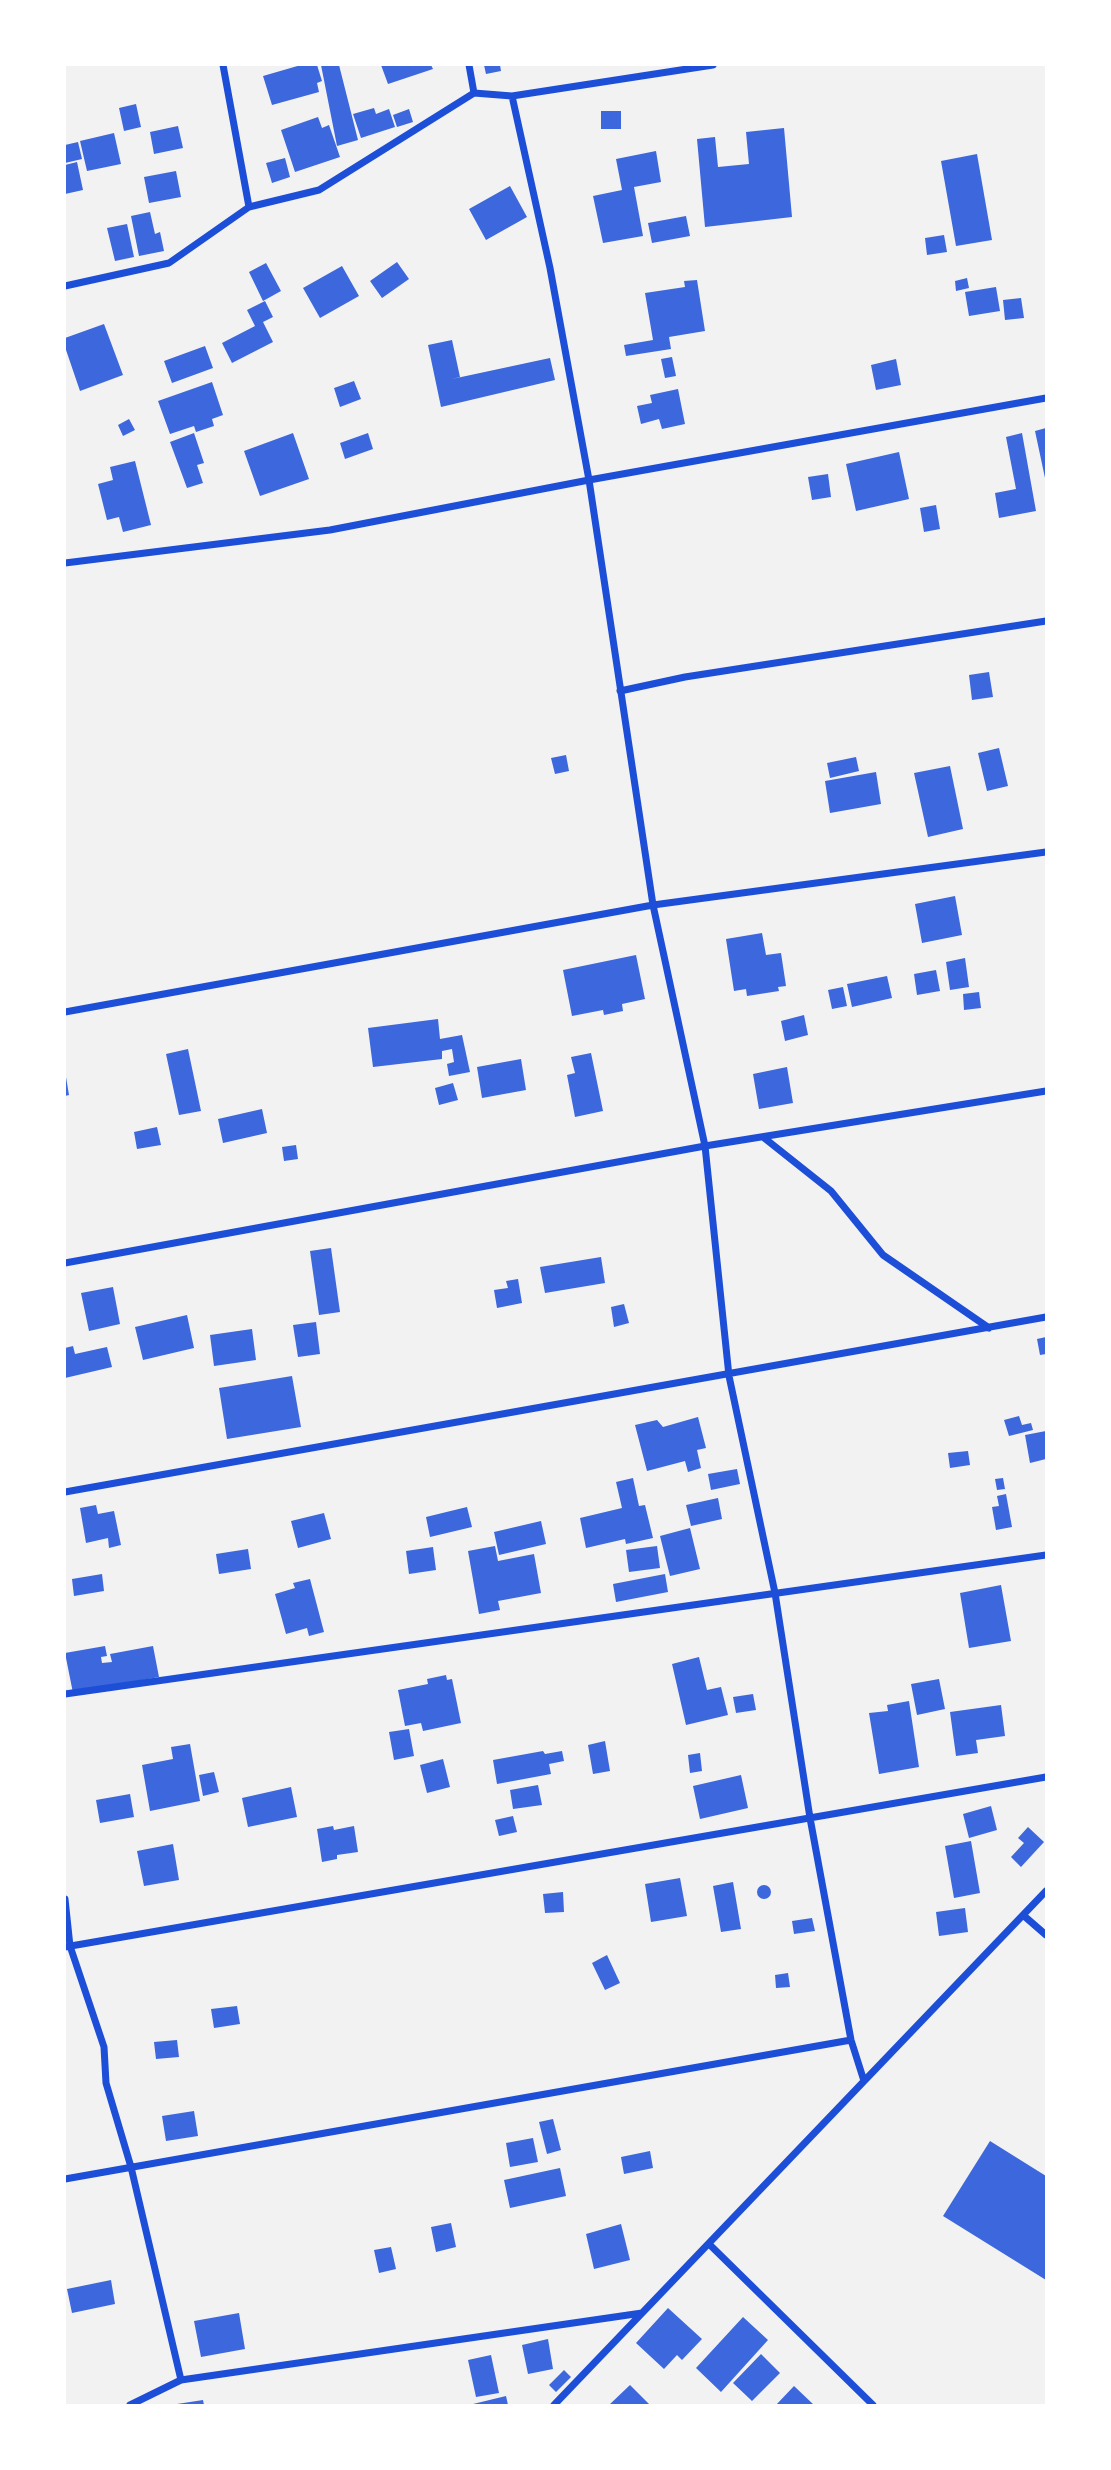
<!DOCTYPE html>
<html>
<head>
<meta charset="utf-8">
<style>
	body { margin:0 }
	#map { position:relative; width:1111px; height:2470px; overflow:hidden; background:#f2f2f2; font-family:Inter,sans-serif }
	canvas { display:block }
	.frame { position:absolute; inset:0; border:66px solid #fff; pointer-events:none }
</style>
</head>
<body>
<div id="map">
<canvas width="1111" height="2470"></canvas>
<div class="frame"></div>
</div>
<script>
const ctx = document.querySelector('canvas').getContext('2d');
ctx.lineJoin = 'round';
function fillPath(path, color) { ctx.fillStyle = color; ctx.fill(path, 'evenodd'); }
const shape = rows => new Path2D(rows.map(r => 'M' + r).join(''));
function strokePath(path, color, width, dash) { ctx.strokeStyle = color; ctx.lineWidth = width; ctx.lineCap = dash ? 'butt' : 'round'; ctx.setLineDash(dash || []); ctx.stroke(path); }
const building = shape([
	[301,65,317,65,322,81,317,83,319,92,272,105,263,76],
	[321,65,339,65,358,140,337,146],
	[381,65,431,65,433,69,388,84],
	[484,65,500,65,501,71,486,74],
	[136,104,141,127,124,131,119,108],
	[374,108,376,114,389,109,395,127,361,138,353,114],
	[409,109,413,122,397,127,393,115],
	[601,111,621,111,621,129,601,129],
	[318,117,322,128,329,125,340,157,295,172,281,130],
	[178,126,183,148,154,154,150,132],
	[784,128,792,217,705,227,697,139,715,137,718,167,749,164,746,132],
	[114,133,121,164,87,171,80,141],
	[78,142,82,159,65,163,65,145],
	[656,151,661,182,634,187,643,236,603,243,593,196,622,190,616,159],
	[977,154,992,240,956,246,941,161],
	[285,158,290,177,272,183,266,163],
	[77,162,83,190,65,194,65,165],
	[176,171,181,197,149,203,144,177],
	[510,186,527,217,486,240,469,209],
	[150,212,155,234,160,232,164,251,139,256,131,216],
	[686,216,690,236,652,243,648,223],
	[127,224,134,257,115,261,107,228],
	[944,235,947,252,927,255,925,238],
	[397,262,409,279,382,298,370,281],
	[266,263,281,291,263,301,249,272],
	[342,266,359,296,320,318,303,288],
	[967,278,969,288,956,291,955,281],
	[697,280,705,331,669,337,671,349,626,356,624,345,653,340,645,293,685,287,684,281],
	[996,287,1000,311,969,316,965,292],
	[1021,298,1024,318,1005,320,1003,300],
	[265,301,273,317,263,322,273,342,232,363,222,343,255,326,247,310],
	[104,324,123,375,80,391,65,347,65,338],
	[452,340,460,377,452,379,550,358,555,380,441,407,428,345],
	[205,346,213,368,172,383,164,361],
	[672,357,676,376,665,378,661,359],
	[896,359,901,385,876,390,871,365],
	[354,381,361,399,340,407,334,388],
	[212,382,223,415,212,419,214,426,196,432,194,426,170,434,158,401],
	[678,389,685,424,662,429,659,419,641,424,637,406,652,403,650,395],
	[129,419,135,430,123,436,118,425],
	[1046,428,1046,477,1045,478,1035,431],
	[194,433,204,463,197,465,203,483,187,488,170,442],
	[293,433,309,479,260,496,244,451],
	[368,433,373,449,345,459,340,443],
	[1022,433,1036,511,999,518,995,493,1016,489,1006,437],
	[899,452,909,499,856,511,846,464],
	[135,461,151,525,123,532,119,517,107,520,98,484,113,480,110,467],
	[828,474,831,497,812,500,808,477],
	[936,505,940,529,924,532,920,508],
	[989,672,993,697,972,700,969,675],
	[999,748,1008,786,987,791,978,753],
	[566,755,569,771,555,774,551,758],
	[856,757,859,771,830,778,827,763],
	[950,766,963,829,928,837,914,773],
	[876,772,881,804,830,813,825,781],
	[955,896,962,935,922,943,915,904],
	[762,933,766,955,781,953,786,986,778,987,779,991,747,996,746,989,734,991,726,939],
	[636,955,645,999,622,1004,623,1011,604,1015,603,1010,572,1016,563,970],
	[965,958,969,987,950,990,946,962],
	[936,970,940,991,917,995,914,974],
	[887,976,892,998,852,1007,847,984],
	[843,987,847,1006,832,1009,828,990],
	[979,992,981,1008,964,1010,963,994],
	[804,1015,808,1035,785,1041,781,1021],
	[438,1019,440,1039,462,1035,470,1072,449,1076,447,1064,454,1062,452,1049,442,1051,442,1059,373,1067,368,1028],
	[188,1049,201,1111,179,1115,166,1054],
	[591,1053,603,1111,575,1117,567,1075,575,1073,571,1057],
	[521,1059,526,1090,482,1098,477,1067],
	[787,1067,793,1103,759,1109,753,1074],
	[65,1071,69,1095,65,1096],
	[453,1083,458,1100,439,1105,435,1088],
	[262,1109,267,1133,223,1143,218,1119],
	[157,1127,161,1145,137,1149,134,1132],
	[296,1145,298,1159,284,1161,282,1147],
	[331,1248,340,1312,319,1315,310,1251],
	[601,1257,605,1283,545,1293,540,1267],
	[518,1279,522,1303,497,1308,494,1290,508,1288,506,1281],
	[113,1287,120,1324,89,1331,81,1293],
	[624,1304,629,1323,614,1327,611,1307],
	[187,1315,194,1348,143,1360,135,1327],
	[316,1322,320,1354,298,1357,293,1325],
	[252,1329,256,1360,214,1366,210,1335],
	[1046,1337,1046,1354,1040,1355,1037,1339],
	[73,1346,75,1354,107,1347,112,1367,65,1378,65,1348],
	[292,1376,301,1427,227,1439,219,1388],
	[1019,1416,1022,1425,1031,1423,1033,1430,1009,1436,1004,1420],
	[698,1417,706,1448,697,1450,701,1468,688,1472,685,1461,647,1471,635,1425,657,1420,663,1427],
	[1046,1431,1046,1459,1030,1463,1025,1435],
	[968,1451,970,1465,950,1468,948,1453],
	[737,1469,740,1484,711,1490,708,1474],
	[633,1478,639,1506,645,1505,653,1538,626,1544,625,1539,586,1548,580,1518,622,1508,616,1482],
	[1003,1478,1005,1489,997,1490,995,1479],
	[1006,1494,1012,1527,996,1530,992,1507,999,1506,997,1496],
	[718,1498,722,1519,691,1526,686,1505],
	[96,1505,98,1514,114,1511,121,1545,109,1548,108,1538,86,1543,80,1508],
	[467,1507,472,1527,430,1537,426,1517],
	[324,1513,331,1539,298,1548,291,1521],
	[541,1521,546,1544,499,1555,494,1532],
	[690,1528,700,1569,670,1576,660,1536],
	[495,1546,498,1561,534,1554,541,1593,498,1601,500,1610,479,1614,468,1551],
	[657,1546,660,1568,629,1572,626,1550],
	[433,1547,436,1570,409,1574,406,1551],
	[248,1549,251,1569,219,1574,216,1554],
	[102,1574,104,1591,74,1596,72,1579],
	[665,1574,668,1592,616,1602,613,1584],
	[310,1579,324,1632,309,1636,307,1628,286,1634,275,1594,295,1588,293,1583],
	[1001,1585,1011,1641,969,1648,960,1593],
	[105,1646,107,1656,101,1657,102,1663,112,1662,110,1654,153,1646,159,1677,73,1693,65,1653],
	[699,1657,707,1690,721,1687,728,1715,686,1725,672,1664],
	[446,1675,447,1680,452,1679,461,1723,423,1731,421,1723,405,1726,398,1690,428,1684,427,1679],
	[939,1679,945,1709,917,1715,911,1684],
	[753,1694,756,1710,736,1713,733,1697],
	[909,1701,919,1767,879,1774,869,1713,888,1711,887,1705],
	[1001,1705,1005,1736,976,1740,978,1753,956,1756,950,1712],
	[409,1729,414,1756,394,1760,389,1732],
	[605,1741,610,1771,593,1774,588,1745],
	[190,1744,200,1801,150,1811,142,1765,173,1759,171,1747],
	[543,1751,545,1754,562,1751,564,1761,549,1764,551,1774,497,1784,493,1760],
	[700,1753,702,1771,690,1773,688,1755],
	[443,1759,450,1787,427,1793,420,1765],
	[214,1772,219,1792,203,1796,199,1775],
	[741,1775,748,1808,700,1819,693,1786],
	[538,1785,542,1805,513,1809,510,1790],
	[291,1787,297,1817,248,1827,242,1798],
	[130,1794,134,1817,100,1823,96,1800],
	[991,1806,997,1830,969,1838,963,1814],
	[513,1816,517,1832,499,1836,495,1820],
	[333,1826,334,1830,354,1826,358,1852,337,1855,337,1859,322,1862,317,1829],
	[1028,1827,1044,1842,1021,1867,1011,1857,1024,1843,1018,1838],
	[971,1841,980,1893,954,1898,945,1846],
	[173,1844,179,1880,144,1886,137,1851],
	[680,1878,687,1916,651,1922,645,1884],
	[733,1882,741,1929,721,1932,713,1886],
	'757 1892a7 7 0 1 1 14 0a7 7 0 1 1-14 0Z',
	[563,1892,564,1912,545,1913,543,1894],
	[965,1908,968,1932,939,1936,936,1912],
	[812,1918,815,1931,794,1934,792,1921],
	[607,1955,620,1983,605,1990,592,1963],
	[788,1973,790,1987,776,1988,775,1975],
	[237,2006,240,2024,214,2028,211,2009],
	[177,2040,179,2057,156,2059,154,2042],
	[194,2111,198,2136,166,2141,162,2116],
	[553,2119,561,2150,547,2154,539,2122],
	[533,2138,538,2162,510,2167,506,2143],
	[990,2141,1046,2176,1046,2280,943,2216],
	[650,2151,653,2168,624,2174,621,2157],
	[560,2168,566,2196,510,2208,504,2180],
	[451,2223,456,2247,436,2252,431,2227],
	[621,2224,630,2260,594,2269,586,2234],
	[391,2247,396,2269,379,2273,374,2250],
	[111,2280,115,2304,72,2313,67,2289],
	[668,2308,702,2339,682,2360,677,2355,664,2369,636,2343],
	[239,2313,245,2349,201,2357,194,2321],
	[743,2317,768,2340,721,2392,696,2368],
	[548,2339,553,2369,528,2374,522,2345],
	[761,2354,780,2373,752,2401,733,2383],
	[491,2355,499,2393,476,2397,468,2360],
	[564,2370,571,2377,556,2392,549,2385],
	[630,2385,650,2405,609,2405],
	[794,2386,814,2405,776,2405],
	[506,2396,508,2405,473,2405,473,2404],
	[203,2400,204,2405,177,2405,177,2404]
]);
const minor = shape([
	[223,65,249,207],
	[469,65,474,93],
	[512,96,550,268,589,480,653,905,705,1146,729,1376,775,1593,810,1818,851,2040,864,2081],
	[65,286,169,263,249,207,319,190,474,93,512,96,713,65],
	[65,563,330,530,589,480,1046,398],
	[620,691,685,677,1046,621],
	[65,1012,653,905,1046,852],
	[763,1137,831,1191,883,1255,989,1328],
	[65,1263,705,1146,1046,1091],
	[65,1492,1046,1317],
	[65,1694,1046,1555],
	[65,1899,70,1946,104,2047,106,2083,131,2167,181,2380,642,2313],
	[1023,1915,1046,1935],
	[65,1947,1046,1777],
	[65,2179,851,2040],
	[709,2244,873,2405],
	[130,2405,181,2380],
	[554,2405,1046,1891]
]);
fillPath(building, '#3d67dc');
strokePath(minor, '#1d4ed8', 7);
</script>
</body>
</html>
